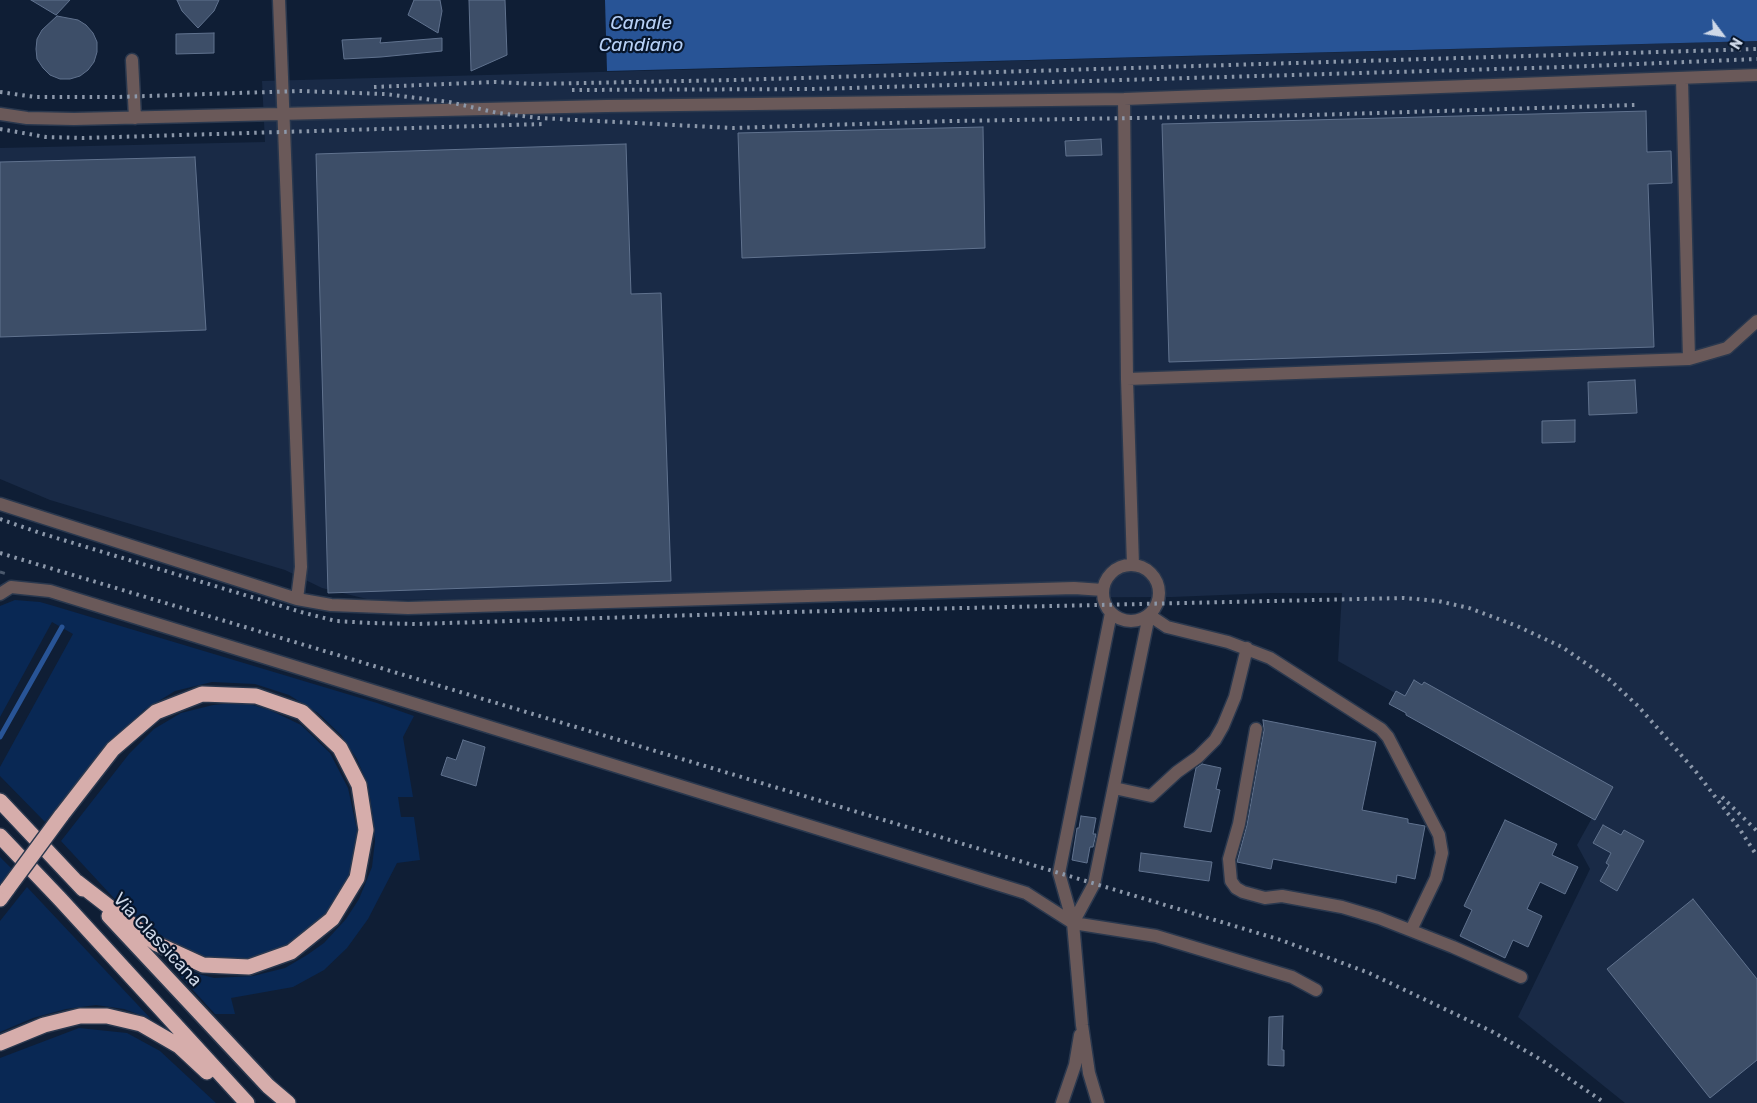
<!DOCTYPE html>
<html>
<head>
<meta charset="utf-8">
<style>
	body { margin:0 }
	#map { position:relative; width:1757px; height:1103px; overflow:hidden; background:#0f1e35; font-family:Rubik,sans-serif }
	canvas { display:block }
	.north { position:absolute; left:1697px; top:10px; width:50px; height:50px; -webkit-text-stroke:4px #07152a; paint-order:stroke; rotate:121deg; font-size:14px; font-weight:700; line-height:20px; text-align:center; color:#ced8e8 }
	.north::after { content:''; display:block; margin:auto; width:18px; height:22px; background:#ced8e8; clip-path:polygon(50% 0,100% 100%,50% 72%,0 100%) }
</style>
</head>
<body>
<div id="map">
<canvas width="1757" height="1103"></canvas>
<div class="north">N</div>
</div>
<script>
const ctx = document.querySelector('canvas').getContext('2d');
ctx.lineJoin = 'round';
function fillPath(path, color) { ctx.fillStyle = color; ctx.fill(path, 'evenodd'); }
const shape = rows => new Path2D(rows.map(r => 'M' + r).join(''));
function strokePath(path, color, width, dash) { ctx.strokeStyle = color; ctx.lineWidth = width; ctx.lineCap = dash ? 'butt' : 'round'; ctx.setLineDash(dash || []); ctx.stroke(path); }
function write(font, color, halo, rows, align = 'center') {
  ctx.font = font + ' Rubik,sans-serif'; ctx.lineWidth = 4.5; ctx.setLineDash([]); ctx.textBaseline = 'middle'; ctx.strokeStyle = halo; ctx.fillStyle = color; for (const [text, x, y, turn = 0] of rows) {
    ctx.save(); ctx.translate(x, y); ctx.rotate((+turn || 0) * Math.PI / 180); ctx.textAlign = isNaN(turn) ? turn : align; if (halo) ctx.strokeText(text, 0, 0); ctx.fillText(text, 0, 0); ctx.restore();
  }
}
const built = shape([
	[1757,41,1757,1103,1625,1103,1518,1017,1590,869,1577,845,1592,818,1406,715,1406,713,1389,704,1395,693,1338,661,1342,593,1271,593,1172,597,371,600,322,588,285,570,50,500,0,479,0,148,265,142,262,81]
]);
const green = shape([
	[15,600,40,602,54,606,377,703,414,716,403,737,413,797,398,797,401,817,414,817,420,860,397,863,368,919,347,948,324,970,293,987,231,998,235,1014,215,1014,172,967,214,978,253,976,285,968,307,955,324,943,346,919,359,899,372,867,375,841,372,810,368,785,357,759,341,735,318,713,289,695,255,684,212,682,175,691,144,710,109,744,45,822,0,776,0,767,73,634,52,622,0,717,0,606],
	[242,702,270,710,301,725,330,753,348,788,357,830,352,867,342,894,318,926,291,946,241,962,209,961,160,941,123,908,61,841,129,754,154,729,181,713,213,705],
	[0,857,13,870,0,887],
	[27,887,151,1019,124,1009,96,1005,66,1009,33,1018,0,1032,0,921],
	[79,1028,127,1033,160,1051,216,1103,0,1103,0,1058]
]);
const water = shape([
	[605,0,1757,0,1757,41,607,71]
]);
const stream = shape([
	[0,737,62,627]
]);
const building = shape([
	[31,0,70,0,56,15,31,0],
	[177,0,219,0,214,11,198,28,182,11,177,0],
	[414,0,440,0,442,11,438,33,408,15,414,0],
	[469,0,505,0,507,55,471,71,469,0],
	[57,16,78,20,86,25,93,33,97,42,97,52,94,62,88,70,80,76,70,79,60,79,50,75,43,68,37,59,36,49,37,39,42,30,57,16],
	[214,33,214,53,176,54,176,34,214,33],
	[381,38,380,43,442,38,442,51,381,57,344,59,342,40,381,38],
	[1646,111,1647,152,1671,151,1672,183,1648,184,1654,347,1169,362,1162,124,1646,111],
	[983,127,985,248,742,258,738,133,983,127],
	[1101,139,1102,155,1066,156,1065,141,1101,139],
	[626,144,631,294,661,293,671,581,328,593,316,154,626,144],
	[195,157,206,330,0,337,0,162,195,157],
	[1635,380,1637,413,1589,415,1588,382,1635,380],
	[1575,420,1575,442,1542,443,1542,421,1575,420],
	[1414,680,1422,685,1424,682,1613,787,1595,820,1406,715,1406,713,1389,704,1396,691,1405,696,1414,680],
	[1263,720,1376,742,1362,810,1408,819,1408,823,1425,826,1415,879,1397,875,1396,883,1273,859,1271,869,1237,862,1247,825,1264,730,1263,720],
	[463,740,485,747,476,786,441,775,447,757,456,760,463,740],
	[1202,764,1221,768,1216,789,1220,790,1211,832,1184,827,1196,768,1202,764],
	[1081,816,1096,818,1093,834,1096,834,1093,847,1090,847,1087,863,1072,860,1077,828,1079,828,1081,816],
	[1505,820,1557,844,1552,855,1578,867,1565,894,1540,882,1527,909,1542,916,1528,947,1513,940,1505,958,1460,936,1472,910,1464,906,1505,820],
	[1603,825,1621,835,1624,830,1644,841,1617,891,1600,881,1609,865,1606,863,1611,853,1593,843,1603,825],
	[1141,853,1212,862,1209,881,1139,871,1141,853],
	[1693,899,1757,979,1757,1060,1710,1098,1607,969,1693,899],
	[1283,1016,1282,1050,1284,1050,1284,1066,1268,1065,1269,1017,1283,1016]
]);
const path = shape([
	[0,572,7,574]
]);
const minor = shape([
	[279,0,301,567,297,599],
	[132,60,135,118],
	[1124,99,1127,379,1133,565],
	[0,114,27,118,74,119,606,106,1124,99,1757,75],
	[1689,359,1727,348,1757,321],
	[1127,379,1689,359,1682,79],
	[0,504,297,599,331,605,408,608,1074,588,1103,590],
	'1103 593a28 28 0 1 1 56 0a28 28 0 1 1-56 0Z',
	[0,594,11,587,50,591,1026,893,1073,923,1156,936,1292,977,1316,990],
	[1256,729,1239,824,1229,859,1231,881,1236,888,1243,892,1265,898,1282,896,1342,907,1379,918,1453,947,1521,977],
	[1114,788,1151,796,1177,772,1198,757,1215,740,1223,726,1235,697,1247,648],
	[1073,923,1094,884,1149,615,1167,627,1228,642,1270,658,1381,729,1388,737,1439,835,1442,853,1436,878,1411,930],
	[1062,1103,1075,1065,1080,1035],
	[1098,1103,1089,1073,1082,1025,1073,923,1059,873,1111,613]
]);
const highway = shape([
	[0,801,83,889],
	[61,816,113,749,156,712,202,694,256,696,302,712,340,748,359,785,366,830,357,878,332,919,291,952,249,967,203,965,157,944,77,882],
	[0,836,60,899,247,1103],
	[0,899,8,888],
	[109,916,268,1086,288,1103],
	[0,1043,44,1025,80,1016,107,1016,141,1024,179,1046,207,1072]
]);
const rail = shape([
	[374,87,494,82,535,84,734,80,1757,49],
	[572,90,815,89,1565,67,1757,59],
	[0,92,35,97,116,97,299,91,385,94,449,102,498,113,538,118,733,128,953,121,1312,115,1635,105],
	[0,129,46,137,84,138,544,124],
	[0,519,40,533,301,612,336,621,370,623,417,624,789,612,1404,598,1438,601,1469,608,1517,626,1562,647,1610,680,1638,706,1697,773,1739,828,1757,856],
	[0,553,1281,940,1369,973,1493,1032,1543,1061,1605,1103],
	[1722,797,1757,831]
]);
const highwayBridge = shape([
	[8,888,61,816]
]);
const streetNames = [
	["Via Classicana",157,940,47]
];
const waterNames = [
	["Canale",641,24],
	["Candiano",641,46]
];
fillPath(built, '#192a46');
fillPath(green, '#092854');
fillPath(water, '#285496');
strokePath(stream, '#285496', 5);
fillPath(building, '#3d4e68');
strokePath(building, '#60728e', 1);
strokePath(minor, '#2a384e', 15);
strokePath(highway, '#2a384e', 18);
strokePath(path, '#4b596d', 3, [5, 2.5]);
strokePath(minor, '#6a5959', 12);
strokePath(highway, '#d6adab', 15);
strokePath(rail, '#8c98aa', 4, [2.5, 5]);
strokePath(highwayBridge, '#2a384e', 18, []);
strokePath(highwayBridge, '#d6adab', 15);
write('18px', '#ced8e8', '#07152a', streetNames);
write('italic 19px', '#b7d0f6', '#07152a', waterNames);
</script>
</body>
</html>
